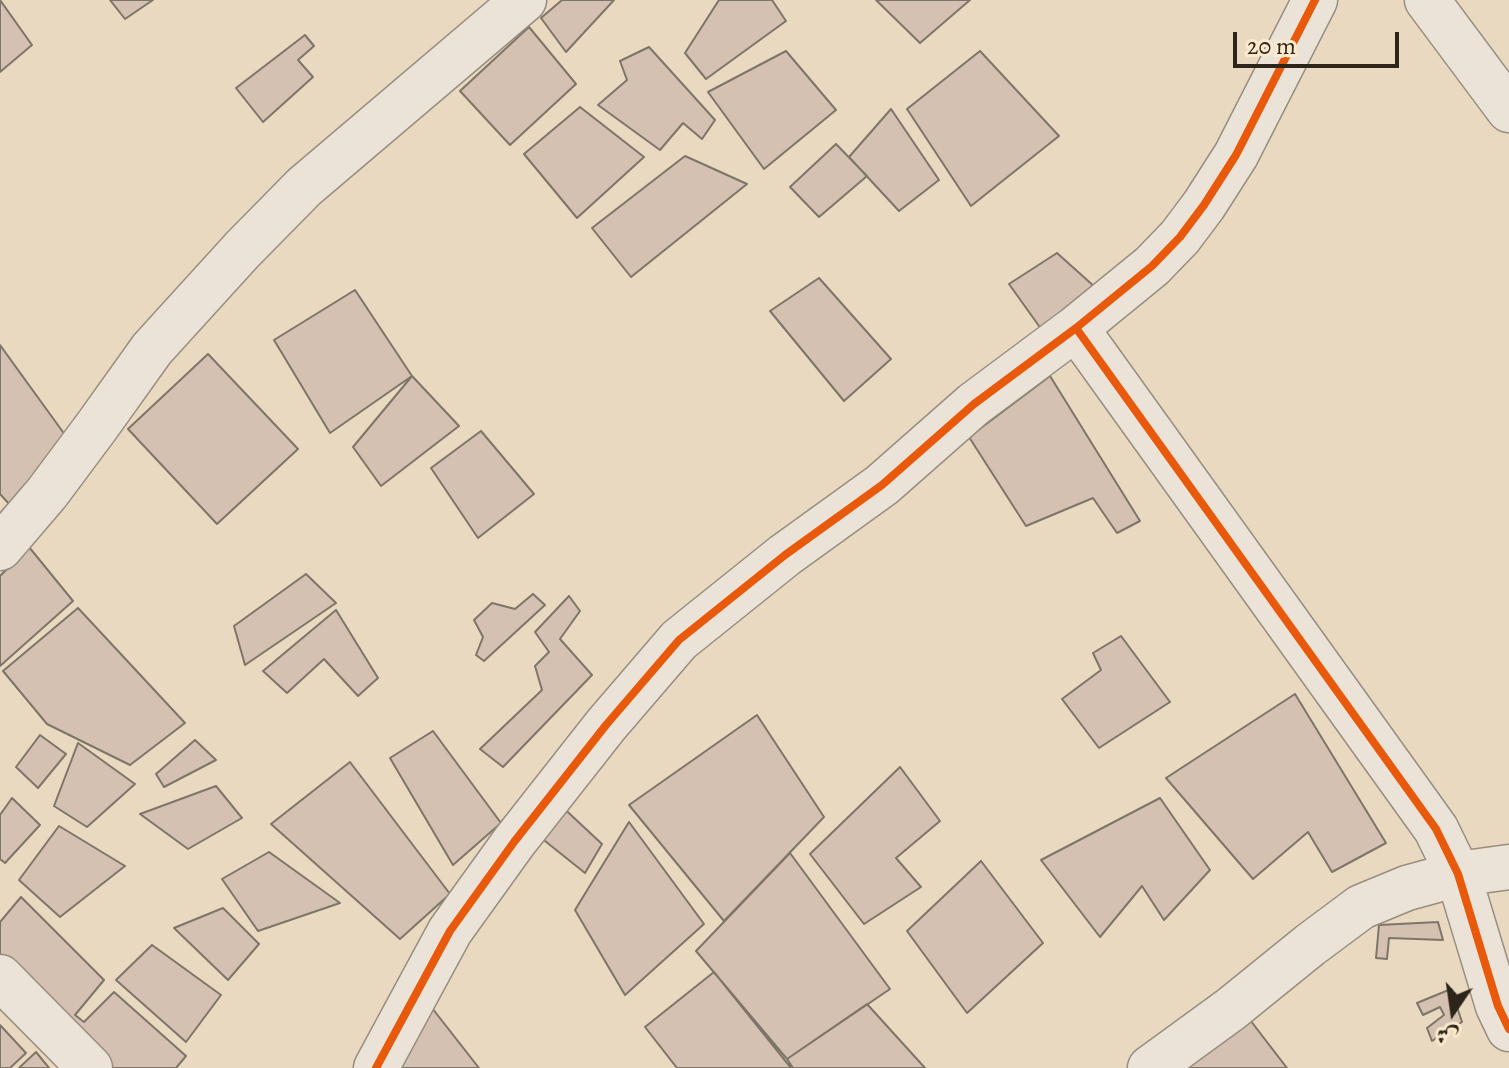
<!DOCTYPE html>
<html>
<head>
<meta charset="utf-8">
<style>
	body { margin:0 }
	#map { position:relative; width:1509px; height:1068px; overflow:hidden; background:#e8d9c0; font-family:Alegreya,Amiri,serif }
	canvas { display:block }
	.north { position:absolute; left:1413px; top:972px; width:80px; height:80px; -webkit-text-stroke:6px #fae9cc; paint-order:stroke; rotate:193deg; font-size:22px; font-weight:700; line-height:32px; text-align:center; color:#2d241a }
	.north::after { content:''; display:block; margin:auto; width:28px; height:36px; background:#2d241a; clip-path:polygon(50% 0,100% 100%,50% 72%,0 100%) }
	.scale { position:absolute; left:1233px; top:32px; width:166px; height:36px; box-sizing:border-box; border:4px solid #2d241a; border-top:0; padding-left:10px; font-size:24px; line-height:28px; white-space:nowrap; color:#2d241a; -webkit-text-stroke:6px #fae9cc; paint-order:stroke }
</style>
</head>
<body>
<div id="map">
<canvas width="1509" height="1068"></canvas>
<div class="north">ش</div>
<div class="scale">20 m</div>
</div>
<script>
const ctx = document.querySelector('canvas').getContext('2d');
ctx.lineJoin = 'round';
function fillPath(path, color) { ctx.fillStyle = color; ctx.fill(path, 'evenodd'); }
const shape = rows => new Path2D(rows.map(r => 'M' + r).join(''));
function strokePath(path, color, width, dash) { ctx.strokeStyle = color; ctx.lineWidth = width; ctx.lineCap = dash ? 'butt' : 'round'; ctx.setLineDash(dash || []); ctx.stroke(path); }
const building = shape([
	[0,0,32,45,0,72,0,0],
	[110,0,153,0,125,19,110,0],
	[562,0,614,0,566,52,541,18,562,0],
	[719,0,772,0,786,21,706,79,685,53,719,0],
	[876,0,970,0,920,43,876,0],
	[529,27,576,84,510,145,460,91,529,27],
	[305,35,314,46,298,60,313,77,263,122,236,88,305,35],
	[649,47,715,120,702,139,683,123,660,150,598,105,627,80,620,61,649,47],
	[786,51,836,110,764,169,708,92,786,51],
	[980,51,1059,136,971,206,907,109,980,51],
	[580,107,644,157,577,218,524,154,580,107],
	[891,109,939,180,899,211,849,157,891,109],
	[836,144,867,176,819,217,790,187,836,144],
	[685,156,747,184,631,277,592,228,685,156],
	[1057,253,1096,288,1044,333,1009,284,1057,253],
	[819,278,891,359,844,401,770,311,819,278],
	[355,290,412,376,330,433,274,340,355,290],
	[0,345,68,439,19,515,0,494,0,345],
	[208,354,298,449,217,524,128,429,208,354],
	[412,376,459,426,381,486,353,447,412,376],
	[1050,376,1140,521,1117,533,1093,498,1026,526,969,437,1050,376],
	[481,431,534,494,478,538,431,468,481,431],
	[29,547,73,601,0,666,0,576,29,547],
	[306,574,336,603,245,665,234,626,306,574],
	[533,594,545,605,484,661,476,655,483,637,474,620,492,603,515,609,533,594],
	[569,596,580,611,560,639,592,675,503,767,480,749,542,690,535,666,549,652,535,632,569,596],
	[78,608,185,723,130,765,47,724,3,671,78,608],
	[336,610,378,678,358,696,324,659,287,693,263,671,336,610],
	[1121,636,1170,702,1099,748,1062,699,1101,670,1093,653,1121,636],
	[1295,694,1386,843,1332,872,1308,832,1253,879,1166,778,1295,694],
	[757,715,824,817,724,921,629,805,757,715],
	[433,731,501,823,453,865,390,758,433,731],
	[40,735,66,754,38,788,16,767,40,735],
	[195,740,216,760,164,787,156,774,195,740],
	[78,743,135,784,87,827,54,806,78,743],
	[350,762,450,894,400,939,271,824,350,762],
	[900,767,940,821,896,858,921,887,864,924,810,854,900,767],
	[216,786,242,818,188,849,140,814,216,786],
	[12,798,40,825,5,863,0,859,0,815,12,798],
	[1160,798,1210,870,1164,920,1142,886,1100,937,1041,860,1160,798],
	[557,802,602,844,585,873,535,833,557,802],
	[629,822,704,924,625,995,575,910,629,822],
	[59,826,125,866,60,917,19,880,59,826],
	[269,852,340,903,258,931,222,879,269,852],
	[790,853,890,989,787,1059,696,951,790,853],
	[981,861,1043,943,967,1013,907,931,981,861],
	[21,897,104,980,75,1015,84,1022,114,992,186,1056,176,1068,106,1068,0,961,0,922,21,897],
	[223,908,259,944,228,980,174,928,223,908],
	[1438,922,1443,940,1389,938,1387,959,1376,958,1379,925,1438,922],
	[152,945,221,995,186,1042,116,980,152,945],
	[714,972,791,1068,677,1068,645,1027,714,972],
	[1451,989,1462,1022,1432,1041,1427,1028,1444,1015,1440,1007,1423,1015,1417,1003,1451,989],
	[425,999,479,1068,389,1068,425,999],
	[867,1004,925,1068,793,1068,787,1059,867,1004],
	[1247,1016,1287,1068,1187,1068,1247,1016],
	[0,1025,26,1053,10,1068,0,1068,0,1025],
	[36,1052,49,1068,19,1068,36,1052]
]);
const minor = shape([
	[1076,328,1436,829,1458,874,1498,1006,1509,1029],
	[0,548,47,493,97,426,152,349,242,250,304,187,524,0],
	[0,977,90,1068],
	[376,1068,450,931,514,842,606,725,679,640,785,555,882,485,974,404,1076,328,1152,266,1180,237,1204,205,1236,155,1315,0],
	[1150,1068,1231,1009,1310,945,1361,907,1407,888,1458,874,1509,867]
]);
const tertiary = shape([
	[1427,0,1509,110]
]);
const cycleway = shape([
	[1076,328,1436,829,1458,874,1498,1006,1509,1029],
	[376,1068,450,931,514,842,606,725,679,640,785,555,882,485,974,404,1076,328,1152,266,1180,237,1204,205,1236,155,1315,0]
]);
fillPath(building, '#d5c1b2');
strokePath(building, '#7e7568', 2);
strokePath(minor, '#988e7f', 47);
strokePath(tertiary, '#988e7f', 47);
strokePath(minor, '#ebe3d7', 44);
strokePath(tertiary, '#ebe3d7', 44);
strokePath(cycleway, '#e8590c', 8);
</script>
</body>
</html>
